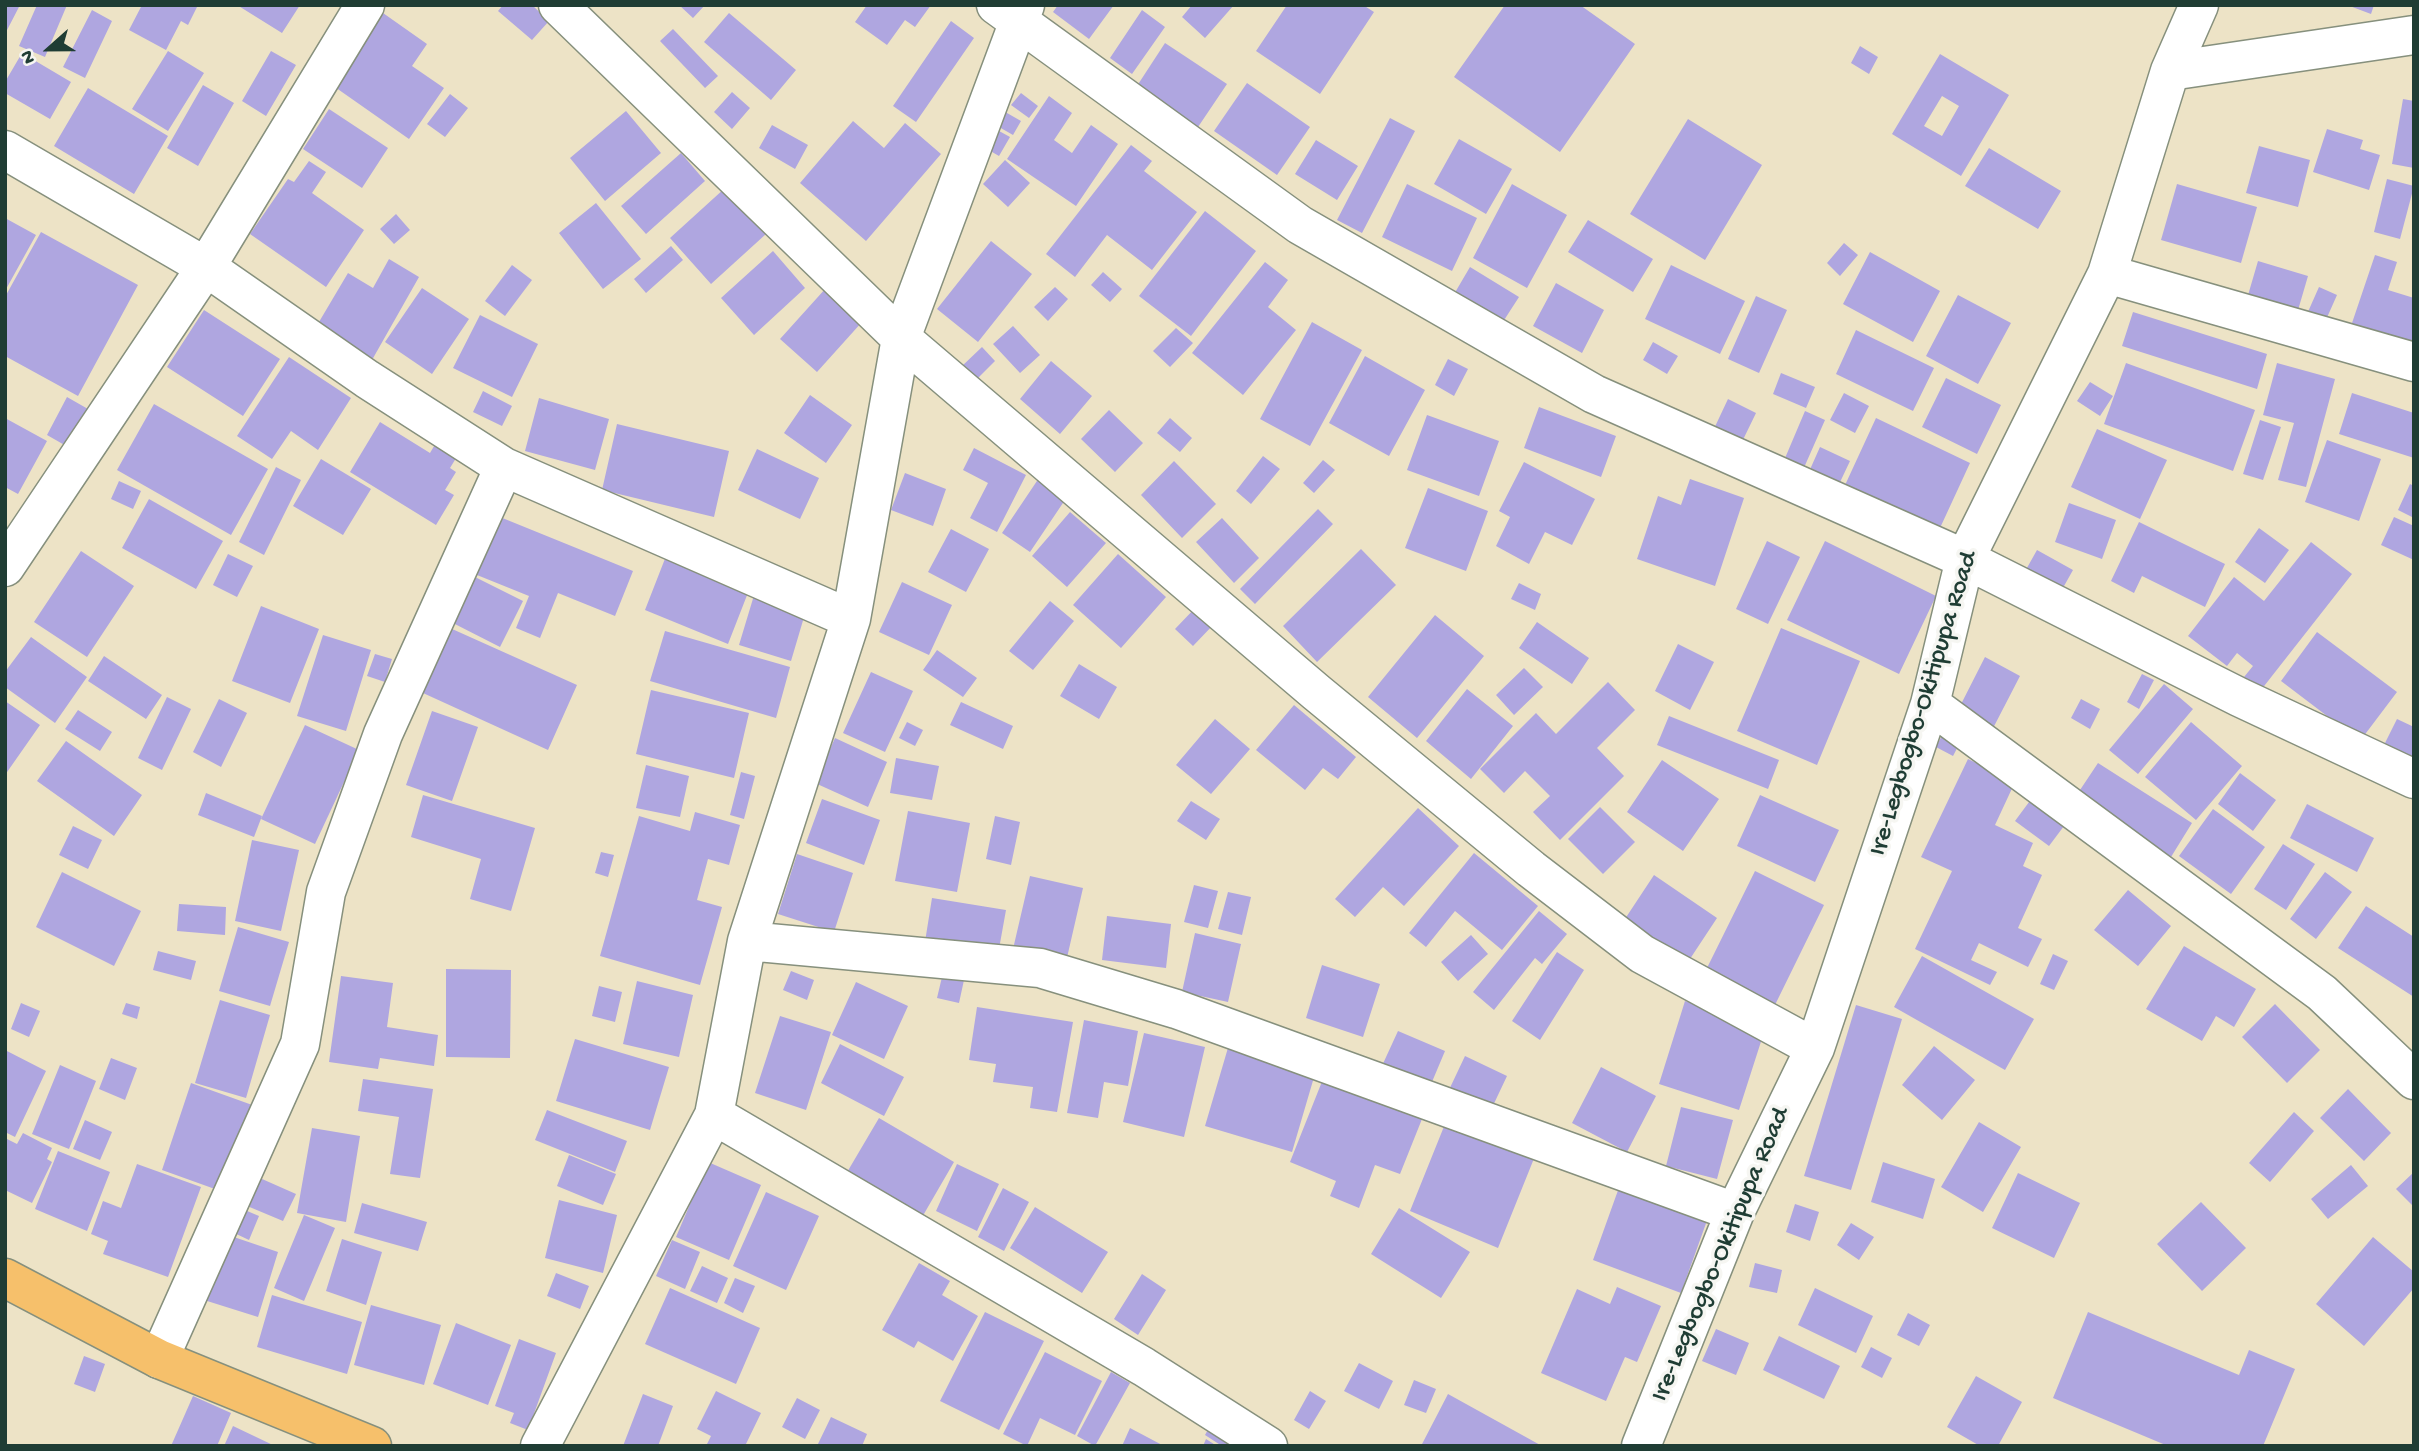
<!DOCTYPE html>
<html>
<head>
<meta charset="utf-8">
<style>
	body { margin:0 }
	#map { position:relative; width:2419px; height:1451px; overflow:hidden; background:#ede3c6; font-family:"Gochi Hand",sans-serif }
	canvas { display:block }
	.frame { position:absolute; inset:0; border:7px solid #1f3d34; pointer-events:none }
	.north { position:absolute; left:14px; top:14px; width:70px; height:70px; -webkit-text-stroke:5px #f6f6f2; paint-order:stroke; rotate:249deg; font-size:19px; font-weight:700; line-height:28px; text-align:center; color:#1f3d34 }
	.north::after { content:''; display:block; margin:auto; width:24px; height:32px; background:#1f3d34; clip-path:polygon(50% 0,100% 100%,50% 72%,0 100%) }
</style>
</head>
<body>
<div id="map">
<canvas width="2419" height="1451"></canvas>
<div class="frame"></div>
<div class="north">N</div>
</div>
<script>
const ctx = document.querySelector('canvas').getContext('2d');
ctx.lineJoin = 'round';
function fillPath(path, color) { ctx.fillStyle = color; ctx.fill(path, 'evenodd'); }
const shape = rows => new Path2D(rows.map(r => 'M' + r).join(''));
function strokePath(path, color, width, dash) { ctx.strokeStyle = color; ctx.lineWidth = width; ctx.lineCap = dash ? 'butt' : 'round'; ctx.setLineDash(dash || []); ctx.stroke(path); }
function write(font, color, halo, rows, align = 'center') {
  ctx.font = font + ' "Gochi Hand",sans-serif'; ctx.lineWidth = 7; ctx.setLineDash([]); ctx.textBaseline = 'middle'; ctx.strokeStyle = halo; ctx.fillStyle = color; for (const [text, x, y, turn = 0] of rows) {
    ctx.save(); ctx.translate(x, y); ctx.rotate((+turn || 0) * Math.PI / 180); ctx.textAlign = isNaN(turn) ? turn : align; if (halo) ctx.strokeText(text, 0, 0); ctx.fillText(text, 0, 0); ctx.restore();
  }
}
const building = shape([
	[5,5,20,5,5,34],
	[37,5,67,5,45,57,19,46],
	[142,5,198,5,188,25,181,21,166,50,129,30],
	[237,5,300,5,282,33],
	[503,5,532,5,549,21,532,40,498,11],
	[679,5,705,5,693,18],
	[867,5,931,5,915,27,905,20,887,45,855,22],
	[1058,5,1114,5,1089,39,1053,12],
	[1192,5,1234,5,1205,38,1182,17],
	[1287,5,1363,5,1374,12,1320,94,1256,51],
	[1505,5,1580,5,1635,44,1560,152,1454,77],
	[2347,5,2374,5,2371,14],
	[92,10,112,21,85,78,63,67],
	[1142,10,1165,27,1132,74,1110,58],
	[383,13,427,44,412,66,444,88,409,139,332,85],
	[729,13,796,70,771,100,704,42],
	[951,21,974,38,916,122,893,106],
	[673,29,718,76,705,88,660,41],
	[1165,43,1227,84,1196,130,1135,89],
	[1860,46,1878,57,1869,74,1851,63],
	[168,51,204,73,168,131,132,109],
	[271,51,296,65,266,116,242,101],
	[22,53,71,82,50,119,5,93,5,82],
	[1940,54,2009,95,1961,176,1892,134],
	[1942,96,1959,106,1942,136,1924,126],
	[1247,83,1310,127,1277,175,1214,131],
	[203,85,234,103,198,166,167,148],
	[88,88,168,136,134,194,54,146],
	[732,92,750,108,732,129,714,112],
	[1021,93,1038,106,1029,118,1011,105],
	[450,94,468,108,445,137,427,124],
	[1049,96,1072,113,1054,140,1072,153,1091,125,1118,144,1076,206,1007,159],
	[2403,99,2414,101,2414,168,2392,164],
	[993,105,1021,121,1013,135,985,119],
	[329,109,388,148,362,188,303,149],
	[626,111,661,153,605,201,570,158],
	[1390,118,1415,131,1362,233,1337,220],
	[1688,119,1762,165,1705,260,1630,214],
	[853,121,884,148,905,123,941,154,866,241,800,183],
	[772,125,808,145,795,169,759,148],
	[990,126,1010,137,999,156,980,145],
	[2327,129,2363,140,2360,149,2380,155,2369,190,2313,172],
	[1459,139,1512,169,1486,214,1434,184],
	[1316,140,1358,166,1337,200,1295,174],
	[1131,145,1152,161,1144,171,1197,212,1152,270,1107,235,1075,277,1046,254],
	[2259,146,2310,160,2298,207,2246,193],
	[1989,148,2061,191,2038,229,1965,186],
	[681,153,705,181,646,234,621,206],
	[1005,160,1030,183,1008,207,983,184],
	[309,161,326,172,312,193,364,230,326,287,250,234,288,179,294,182],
	[2387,179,2414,186,2400,239,2374,232],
	[1407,184,1477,218,1452,271,1382,237],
	[1512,184,1567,215,1527,288,1473,258],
	[2177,184,2257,207,2241,263,2161,240],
	[725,188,766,234,711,284,670,238],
	[596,203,641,259,603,289,559,233],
	[1205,211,1256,251,1191,336,1139,296],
	[396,214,410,230,394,244,380,229],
	[5,218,36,235,5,291],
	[1588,220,1653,259,1633,292,1568,252],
	[41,232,138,285,78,396,5,356,5,297],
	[991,241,1032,274,978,342,937,309],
	[1844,243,1858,255,1840,276,1827,263],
	[671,246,683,260,646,293,634,279],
	[773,251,805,288,754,335,721,298],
	[1870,252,1940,291,1913,342,1843,304],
	[2375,255,2397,262,2388,290,2414,298,2414,347,2351,326],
	[389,259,419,277,372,360,316,327,348,273,373,288],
	[2258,261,2308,276,2296,317,2246,302],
	[1265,262,1288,280,1268,307,1296,330,1243,395,1192,353],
	[512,265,532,280,505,316,485,301],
	[1671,265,1745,301,1720,354,1645,319],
	[1470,267,1519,297,1497,331,1450,301],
	[1103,272,1122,289,1110,302,1091,285],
	[1556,283,1604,310,1582,353,1533,326],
	[1055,287,1068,299,1048,321,1034,307],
	[2319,287,2337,295,2325,322,2307,314],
	[422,288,469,319,432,374,385,342],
	[826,288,862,322,817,372,780,339],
	[1958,295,2011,323,1978,384,1926,356],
	[1756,296,1787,310,1759,373,1728,359],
	[204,310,280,359,243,416,167,367],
	[2133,312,2267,354,2257,389,2122,346],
	[480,315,538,344,512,397,453,368],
	[1312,322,1362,350,1310,446,1260,419],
	[1013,326,1040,355,1020,373,993,344],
	[1176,328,1193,343,1170,367,1153,351],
	[1856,330,1934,368,1913,411,1836,374],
	[1653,342,1678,356,1667,374,1643,360],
	[982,347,995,361,974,382,961,367],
	[1365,356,1425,390,1389,456,1329,423],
	[289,357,351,398,318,450,291,431,272,459,237,436],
	[1448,359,1468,369,1454,396,1435,385],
	[1051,361,1092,396,1060,434,1020,399],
	[2126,363,2255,410,2233,471,2104,424],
	[2277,363,2335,379,2306,487,2278,480,2294,423,2263,415],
	[1781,373,1815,387,1806,408,1773,394],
	[1946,378,2001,405,1977,454,1922,427],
	[2090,382,2113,396,2100,416,2077,401],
	[483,391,512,406,502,426,473,412],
	[1844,393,1869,406,1855,433,1830,420],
	[2352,393,2414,413,2414,458,2339,434],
	[810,395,852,425,826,463,784,433],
	[67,397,88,409,68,447,47,435],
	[539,398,609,419,595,470,525,451],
	[1728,399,1756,413,1739,448,1712,433],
	[154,404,268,469,231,535,117,470],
	[1539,407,1616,436,1601,477,1524,448],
	[1109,410,1143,443,1115,472,1081,439],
	[1805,411,1825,420,1799,479,1780,470],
	[1427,415,1499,441,1479,496,1407,470],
	[5,418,47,441,18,494,5,487],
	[1170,418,1192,438,1180,452,1157,433],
	[1876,418,1970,463,1934,541,1840,496],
	[2260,420,2281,427,2263,480,2243,474],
	[380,422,430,453,440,436,461,450,450,468,456,472,445,490,454,495,436,525,350,472],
	[617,424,729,451,714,517,602,490],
	[2097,429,2167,460,2140,519,2071,487],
	[2327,440,2381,459,2359,521,2305,502],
	[1820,447,1850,461,1833,497,1804,483],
	[974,448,1026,475,997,532,970,518,988,483,963,470],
	[757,449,819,478,800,519,738,490],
	[1263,456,1280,469,1251,504,1236,491],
	[321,459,371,489,343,535,293,506],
	[1323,460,1335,470,1314,493,1303,483],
	[1174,461,1216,504,1182,538,1141,495],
	[1524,462,1595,499,1572,545,1545,532,1529,564,1496,546,1510,517,1499,511],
	[276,467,301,480,264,555,239,542],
	[905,473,946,489,933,526,891,510],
	[1041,475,1069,494,1030,552,1002,533],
	[1690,479,1744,498,1715,586,1637,559,1658,496,1681,505],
	[119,481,141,491,133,509,111,499],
	[2410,484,2414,486,2414,518,2398,510],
	[1428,488,1488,511,1466,571,1405,548],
	[149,499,223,541,196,589,122,548],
	[2069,503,2116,520,2102,559,2055,542],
	[1318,509,1333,524,1255,604,1240,589],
	[1070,512,1106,543,1067,587,1032,556],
	[495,515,633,571,615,616,558,593,540,638,516,628,529,596,472,573],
	[2394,517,2414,526,2414,560,2381,545],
	[1222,518,1259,558,1234,583,1196,542],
	[2139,522,2225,564,2205,607,2142,576,2134,593,2111,581],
	[2259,528,2289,550,2265,583,2235,562],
	[951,529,989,549,966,592,928,572],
	[1767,541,1800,557,1768,624,1736,609],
	[1825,541,1936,596,1899,674,1787,620],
	[2311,542,2352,574,2261,690,2244,677,2253,666,2237,653,2227,666,2188,636,2234,577,2264,601],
	[1361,549,1396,585,1317,662,1283,626],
	[2037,550,2073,570,2059,595,2023,575],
	[81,551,134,586,87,657,34,622],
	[668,551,751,585,728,644,645,610],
	[228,554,253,566,237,597,213,585],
	[1118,554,1166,597,1121,648,1073,605],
	[471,575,523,601,500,647,447,620],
	[902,582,952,605,929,655,879,632],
	[1519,583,1541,594,1535,610,1511,599],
	[755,592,807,607,791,661,739,645],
	[1050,601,1074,621,1033,670,1009,651],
	[261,606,319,629,290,703,232,681],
	[1197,606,1215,623,1193,646,1175,629],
	[1435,615,1484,656,1417,738,1368,697],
	[1537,622,1589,658,1572,684,1519,648],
	[441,624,577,685,548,750,412,688],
	[1781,628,1860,661,1817,765,1737,731],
	[665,631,790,667,776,718,650,681],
	[2317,632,2397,692,2360,741,2281,681],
	[323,635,371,650,346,731,297,716],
	[31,637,87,677,55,723,5,687,5,672],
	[1678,644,1714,662,1690,710,1655,691],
	[937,650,977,678,963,697,923,670],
	[375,654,392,659,385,682,367,676],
	[104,656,162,695,146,719,88,681],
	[1985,657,2020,676,1989,736,1954,718],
	[1079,664,1117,687,1099,719,1060,696],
	[1524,668,1543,687,1514,715,1496,695],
	[871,672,913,691,885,752,843,733],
	[2142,674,2154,680,2139,709,2127,702],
	[1608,682,1635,710,1597,748,1624,776,1560,840,1533,812,1550,796,1525,771,1504,793,1480,769,1536,713,1556,734],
	[2164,684,2193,709,2138,774,2109,750],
	[1467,689,1513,726,1471,779,1426,741],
	[651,690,749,713,734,778,636,754],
	[167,697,191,709,162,770,138,758],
	[219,699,247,713,221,767,193,752],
	[2081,699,2100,709,2090,729,2071,718],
	[5,701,40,725,5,775],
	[961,702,1013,726,1003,749,950,725],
	[1294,705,1356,757,1338,779,1323,768,1305,790,1256,750],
	[78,710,112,732,100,751,65,729],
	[432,711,478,727,452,801,406,785],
	[1669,716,1779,760,1768,789,1657,745],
	[1215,719,1250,749,1211,794,1176,765],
	[2397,719,2414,727,2414,766,2382,749],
	[907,722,923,730,915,746,899,738],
	[2191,722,2242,766,2196,820,2145,777],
	[305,725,359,750,315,844,261,819],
	[1947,726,1964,735,1953,756,1936,747],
	[835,738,887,762,868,807,815,783],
	[66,741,142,795,114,836,37,781],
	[896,758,939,766,932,800,890,793],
	[1968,759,2015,782,1995,825,2033,843,2023,866,2042,875,2018,928,2042,939,2028,967,1979,943,1971,960,1997,972,1990,985,1915,949,1952,871,1921,857],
	[1662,760,1719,799,1683,851,1627,812],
	[2098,763,2192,823,2171,857,2076,796],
	[646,765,689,776,680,817,636,808],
	[741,772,755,776,744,819,730,815],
	[2240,773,2276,800,2253,831,2218,804],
	[206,793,262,816,254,837,198,815],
	[423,795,535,828,511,911,470,899,481,859,411,837],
	[1760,795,1839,830,1815,882,1737,846],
	[2032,798,2067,822,2049,846,2015,821],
	[822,799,880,820,864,865,806,843],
	[1191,801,1220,819,1206,840,1177,821],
	[2307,804,2374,838,2357,872,2290,838],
	[1600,807,1635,842,1603,874,1568,839],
	[1418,808,1459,846,1404,906,1383,887,1355,917,1335,899],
	[2213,809,2265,847,2231,894,2179,856],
	[908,811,970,823,957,892,895,881],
	[695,812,740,825,729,865,708,859,697,900,722,907,700,985,600,956,639,816,690,831],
	[995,816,1020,822,1011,865,986,859],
	[73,826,102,840,88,869,59,855],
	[252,840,299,850,281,931,235,921],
	[2283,844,2315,864,2286,910,2254,889],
	[601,852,614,855,608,877,595,873],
	[1474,853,1538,906,1502,950,1455,911,1426,947,1409,933],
	[797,854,853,873,834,932,778,914],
	[1755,871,1824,905,1774,1007,1705,972],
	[62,872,141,911,114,966,36,927],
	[2325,872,2352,892,2316,939,2290,919],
	[1654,875,1717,918,1682,971,1619,928],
	[1030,876,1083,888,1066,962,1013,949],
	[1194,885,1218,891,1208,928,1184,922],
	[2128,890,2171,926,2138,966,2094,930],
	[1228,892,1251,897,1242,935,1218,929],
	[932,898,1006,910,997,960,924,948],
	[179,904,226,907,225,935,177,931],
	[2366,906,2414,937,2414,997,2338,948],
	[1539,911,1567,934,1542,964,1535,958,1494,1010,1473,992],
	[1107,916,1171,924,1166,968,1102,960],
	[238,927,289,942,270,1006,219,991],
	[1195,933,1241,944,1228,1002,1182,992],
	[1471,935,1488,954,1458,981,1441,962],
	[2184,946,2256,989,2234,1027,2216,1016,2202,1041,2146,1009],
	[158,951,196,961,191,980,153,970],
	[1557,952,1584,970,1540,1040,1512,1021],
	[2053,954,2068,961,2054,990,2040,984],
	[1922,956,2034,1019,2005,1070,1894,1007],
	[1322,965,1380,984,1363,1037,1306,1018],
	[446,969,511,970,510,1058,446,1057],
	[791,971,814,980,807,1000,783,990],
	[341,976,393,983,387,1027,438,1035,434,1066,380,1058,378,1069,329,1062],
	[942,977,964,980,959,1003,937,998],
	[637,981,693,995,679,1057,623,1044],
	[856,982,908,1006,884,1059,832,1035],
	[599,986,622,992,615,1022,592,1016],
	[220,1000,270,1015,246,1098,195,1083],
	[1685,1001,1766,1026,1739,1110,1659,1084],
	[21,1003,40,1011,29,1037,11,1029],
	[126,1003,140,1007,137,1019,122,1014],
	[2275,1004,2320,1050,2287,1083,2242,1037],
	[1856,1005,1902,1019,1851,1190,1804,1176],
	[977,1007,1073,1022,1057,1112,1030,1108,1033,1087,993,1082,996,1064,969,1060],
	[780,1016,831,1032,806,1110,755,1093],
	[1084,1020,1138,1031,1128,1086,1104,1082,1098,1118,1067,1113],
	[1398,1031,1445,1051,1429,1089,1381,1068],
	[1144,1033,1205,1047,1184,1137,1123,1122],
	[575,1039,669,1067,650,1130,556,1101],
	[1230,1041,1317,1067,1292,1152,1205,1126],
	[840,1044,904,1077,884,1116,821,1083],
	[1934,1046,1975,1080,1942,1120,1902,1085],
	[5,1050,46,1071,15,1137,5,1132],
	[1465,1056,1507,1076,1490,1112,1448,1092],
	[111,1058,137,1068,125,1100,99,1089],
	[60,1065,96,1081,69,1149,32,1134],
	[1601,1067,1656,1096,1627,1152,1572,1123],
	[363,1079,433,1089,420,1178,390,1174,399,1117,358,1111],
	[1323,1079,1422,1119,1400,1174,1375,1165,1359,1208,1330,1196,1336,1181,1290,1162],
	[191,1083,255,1106,226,1193,162,1170],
	[2348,1089,2391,1133,2364,1161,2320,1118],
	[1681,1107,1733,1120,1717,1179,1666,1166],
	[547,1110,627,1141,615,1172,535,1140],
	[2294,1112,2314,1131,2270,1182,2249,1163],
	[879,1118,954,1162,921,1219,846,1174],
	[1447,1119,1535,1156,1498,1248,1410,1211],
	[85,1120,112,1132,100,1160,73,1149],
	[1979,1122,2021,1147,1983,1212,1941,1187],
	[312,1128,360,1136,346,1222,297,1213],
	[23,1133,52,1148,47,1159,52,1162,32,1203,5,1190,5,1138,17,1144],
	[58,1151,110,1172,87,1231,35,1209],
	[569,1155,616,1174,603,1205,557,1186],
	[708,1162,761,1185,729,1260,676,1237],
	[1883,1162,1935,1179,1923,1219,1871,1202],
	[137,1164,201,1187,168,1277,103,1254,108,1241,91,1234,103,1201,121,1208],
	[957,1164,999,1184,977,1231,936,1211],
	[2351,1165,2368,1186,2328,1219,2311,1199],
	[2414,1172,2414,1207,2396,1189],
	[2018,1173,2080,1203,2054,1258,1992,1228],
	[253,1175,296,1194,283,1221,240,1203],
	[1621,1182,1709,1215,1681,1293,1593,1260],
	[1003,1188,1029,1202,1004,1251,978,1237],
	[766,1192,819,1216,786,1290,733,1266],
	[559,1200,617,1215,603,1273,545,1258],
	[2201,1202,2246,1248,2202,1291,2157,1244],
	[362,1203,427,1222,418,1251,354,1233],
	[1795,1204,1819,1212,1810,1241,1786,1232],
	[1035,1207,1108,1252,1082,1293,1010,1248],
	[240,1208,259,1216,249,1240,230,1231],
	[1399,1208,1470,1252,1441,1298,1371,1254],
	[304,1215,335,1228,304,1301,274,1288],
	[1851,1223,1874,1237,1859,1260,1837,1245],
	[225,1234,278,1252,258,1317,204,1300],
	[2373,1237,2414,1272,2414,1288,2364,1346,2316,1304],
	[342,1239,382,1252,366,1305,326,1291],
	[672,1240,700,1252,685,1289,656,1276],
	[919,1263,950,1281,942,1295,978,1316,953,1361,918,1341,914,1348,882,1330],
	[1755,1263,1782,1270,1777,1293,1749,1287],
	[702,1266,728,1278,717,1303,690,1291],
	[556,1273,589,1286,580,1309,547,1296],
	[1142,1274,1166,1290,1138,1335,1114,1319],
	[735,1278,755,1286,743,1313,724,1303],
	[1617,1287,1661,1306,1637,1362,1625,1357,1606,1401,1541,1373,1577,1289,1610,1304],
	[670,1288,760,1328,736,1384,645,1344],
	[1815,1288,1873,1316,1856,1353,1798,1325],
	[272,1295,362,1322,347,1374,257,1347],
	[371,1305,441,1325,424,1385,354,1365],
	[985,1312,1044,1341,999,1430,940,1401],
	[2088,1312,2239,1375,2249,1350,2295,1369,2263,1446,2168,1446,2053,1398],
	[1908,1313,1930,1325,1919,1346,1897,1335],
	[456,1323,511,1345,488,1405,433,1384],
	[1716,1329,1749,1343,1736,1375,1702,1361],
	[1779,1336,1840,1366,1824,1399,1763,1370],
	[519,1339,556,1353,528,1430,510,1423,514,1413,495,1406],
	[1871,1347,1892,1358,1882,1378,1861,1367],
	[1045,1352,1102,1381,1075,1435,1040,1418,1027,1446,1003,1434],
	[84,1356,105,1364,95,1392,74,1384],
	[1359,1363,1393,1381,1379,1409,1344,1391],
	[1111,1372,1130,1383,1095,1446,1077,1436],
	[1976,1376,2022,1402,1998,1446,1980,1446,1947,1427],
	[1414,1380,1436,1389,1426,1413,1404,1405],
	[716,1391,761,1413,745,1446,706,1446,711,1436,697,1429],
	[1310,1391,1326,1401,1309,1429,1294,1420],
	[643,1394,673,1406,658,1446,623,1446],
	[1448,1394,1542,1446,1421,1446],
	[193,1396,231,1413,217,1446,171,1446],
	[797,1398,820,1410,805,1439,782,1427],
	[831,1417,867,1434,862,1446,817,1446],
	[1211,1424,1233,1446,1222,1446,1205,1435],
	[233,1426,275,1446,224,1446],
	[1130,1428,1164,1446,1122,1446],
	[1206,1439,1217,1446,1203,1446]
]);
const minor = shape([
	[558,5,901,338,1316,692,1531,869,1642,954,1815,1048],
	[996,5,1300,225,1594,394,1965,559,2239,697,2414,779],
	[2170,71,2414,35],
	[5,150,206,267,367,379,504,467,851,619],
	[2107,274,2414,362],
	[5,567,206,267,365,5],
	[1930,704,2322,993,2414,1080],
	[747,941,1040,968,1176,1009,1735,1212],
	[714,1115,1144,1367,1268,1446],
	[159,1359,300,1044,326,892,383,734,504,467],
	[540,1446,714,1115,747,941,851,619,901,338,1025,5],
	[1641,1446,1735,1212,1815,1048,1930,704,1965,559,2107,274,2170,71,2199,5]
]);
const major = shape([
	[5,1278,159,1359,372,1446]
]);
const streetNames = [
	["Ire-Legbogbo-Okitipupa Road",1925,704,-73],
	["Ire-Legbogbo-Okitipupa Road",1722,1255,-67]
];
fillPath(building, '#afa6e0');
strokePath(minor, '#86907d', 41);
strokePath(major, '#86907d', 41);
strokePath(minor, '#fff', 38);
strokePath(major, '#f6c06b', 38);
write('26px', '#1f3d34', '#f6f6f2', streetNames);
</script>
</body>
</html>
